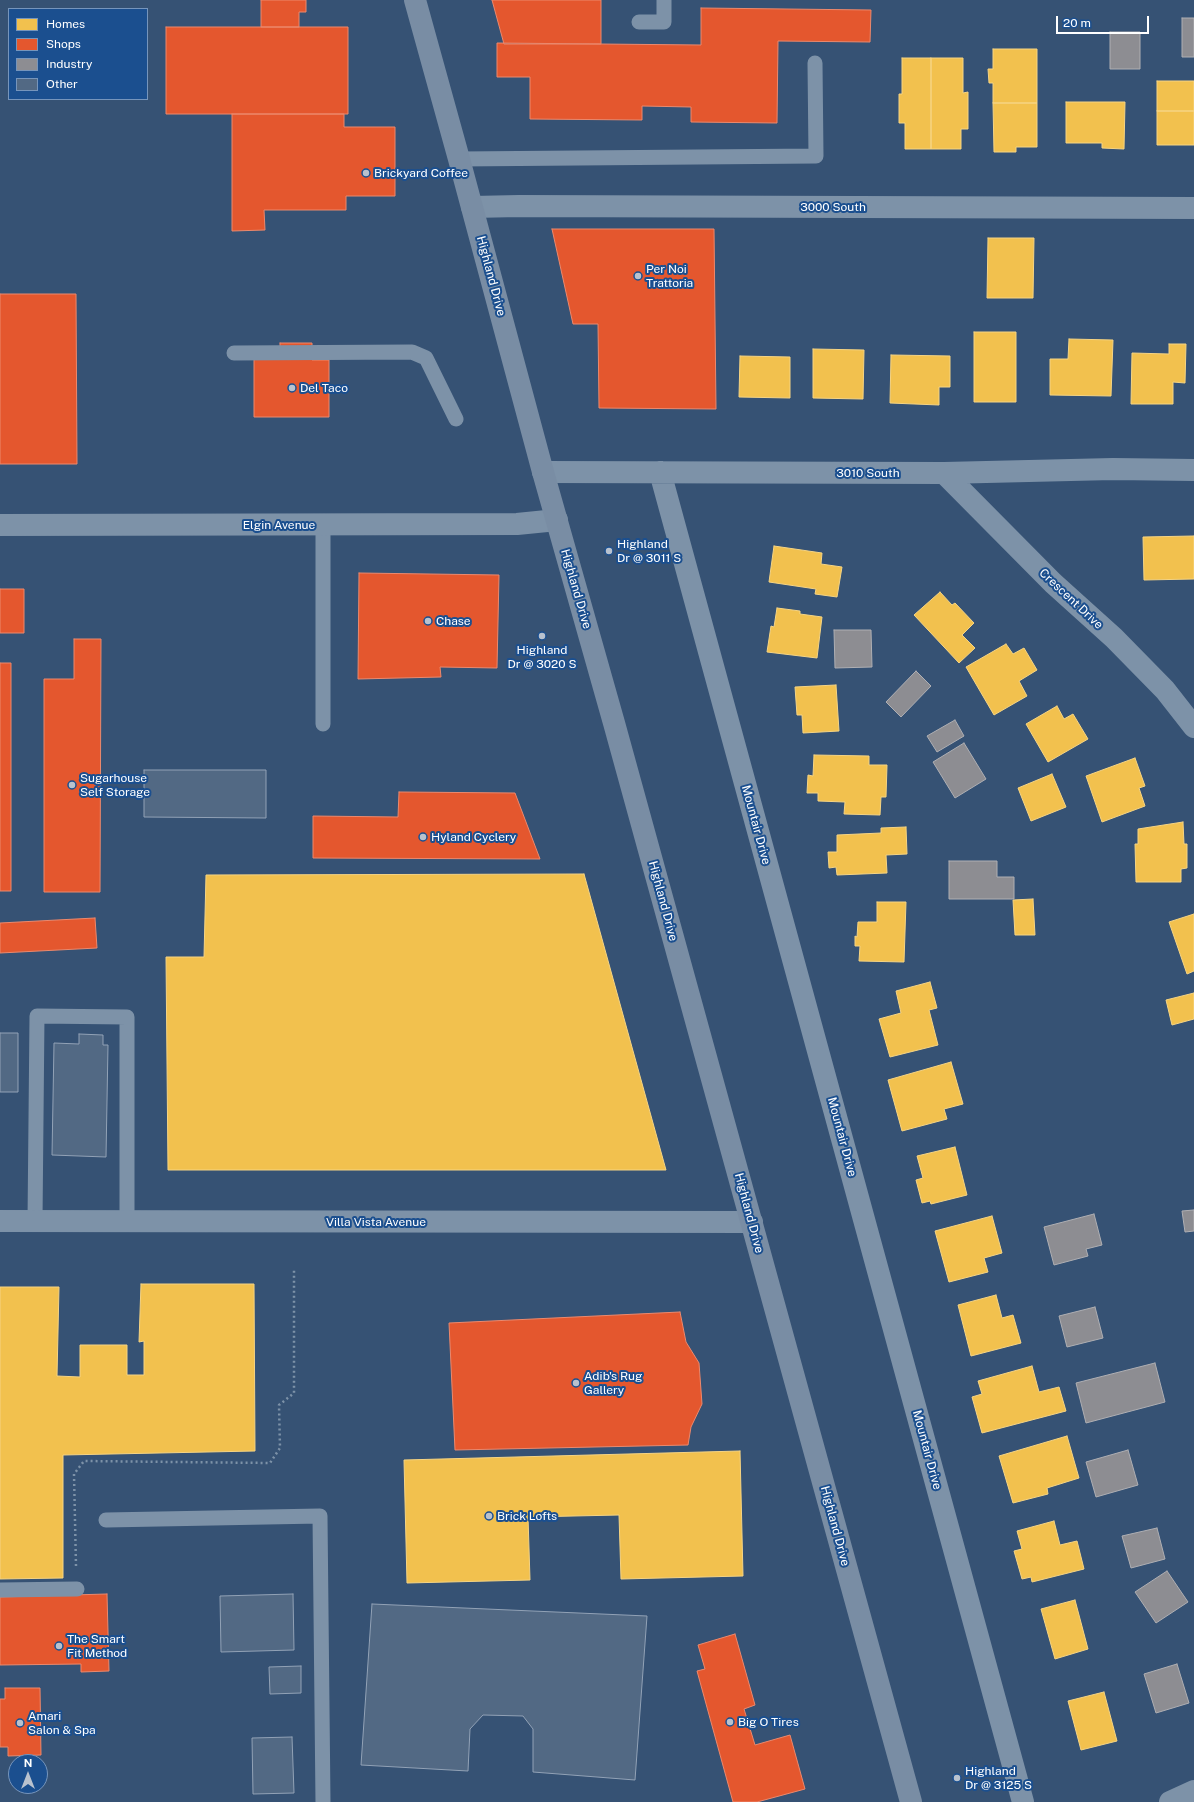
<!DOCTYPE html>
<html>
<head>
<meta charset="utf-8">
<style>
	body { margin:0 }
	#map { position:relative; width:1194px; height:1802px; overflow:hidden; background:#365274; font-family:"Public Sans",sans-serif }
	canvas { display:block }
	.legend { position:absolute; left:8px; top:8px; width:140px; height:92px; box-sizing:border-box; background:#1b4f8f; border:1px solid #7695bc; margin:0; padding:5px 7px; list-style:none; font-size:12px; color:#fff }
	.legend li { display:flex; align-items:center; gap:8px; height:20px }
	.legend b { width:20px; border:1px solid #7695bc }
	.north { position:absolute; left:8px; top:1754px; width:40px; height:40px; box-sizing:border-box; background:#1b4f8f; border:1px solid #7695bc; border-radius:50%; rotate:0deg; font-size:11px; font-weight:700; line-height:16px; text-align:center; color:#fff }
	.north::after { content:''; display:block; margin:auto; width:14px; height:18px; background:#b9c2ce; clip-path:polygon(50% 0,100% 100%,50% 72%,0 100%) }
	.scale { position:absolute; left:1056px; top:16px; width:93px; height:18px; box-sizing:border-box; border:2px solid #fff; border-top:0; padding-left:5px; font-size:12px; line-height:14px; white-space:nowrap; color:#fff; -webkit-text-stroke:3px #1b4f8f; paint-order:stroke }
</style>
</head>
<body>
<div id="map">
<canvas width="1194" height="1802"></canvas>
<ul class="legend">
<li><b style="height:11px;background:#f2c14e"></b>Homes</li>
<li><b style="height:11px;background:#e4572e"></b>Shops</li>
<li><b style="height:11px;background:#8d8d92"></b>Industry</li>
<li><b style="height:11px;background:#526984"></b>Other</li>
</ul>
<div class="north">N</div>
<div class="scale">20 m</div>
</div>
<script>
const ctx = document.querySelector('canvas').getContext('2d');
ctx.lineJoin = 'round';
function fillPath(path, color) { ctx.fillStyle = color; ctx.fill(path, 'evenodd'); }
const shape = rows => new Path2D(rows.map(r => 'M' + r).join(''));
function strokePath(path, color, width, dash) { ctx.strokeStyle = color; ctx.lineWidth = width; ctx.lineCap = dash ? 'butt' : 'round'; ctx.setLineDash(dash || []); ctx.stroke(path); }
function write(font, color, halo, rows, align = 'center') {
  ctx.font = font + ' "Public Sans",sans-serif'; ctx.lineWidth = 4; ctx.setLineDash([]); ctx.textBaseline = 'middle'; ctx.strokeStyle = halo; ctx.fillStyle = color; for (const [text, x, y, turn = 0] of rows) {
    ctx.save(); ctx.translate(x, y); ctx.rotate((+turn || 0) * Math.PI / 180); ctx.textAlign = isNaN(turn) ? turn : align; if (halo) ctx.strokeText(text, 0, 0); ctx.fillText(text, 0, 0); ctx.restore();
  }
}
const homes = shape([
	[993,49,1037,49,1037,103,993,103,993,83,989,83,988,69,993,69,993,49],
	[902,58,931,58,931,149,905,149,905,123,899,123,899,94,902,94,902,58],
	[931,58,963,58,963,93,968,92,968,129,961,129,961,149,931,149,931,58],
	[1157,81,1194,81,1194,111,1157,111,1157,81],
	[1066,102,1125,102,1124,149,1102,148,1102,143,1066,143,1066,102],
	[993,103,1037,103,1037,147,1016,147,1016,152,994,152,993,103],
	[1157,111,1194,111,1194,145,1157,145,1157,111],
	[988,238,1034,238,1033,298,987,298,988,238],
	[974,332,1016,332,1016,402,974,402,974,332],
	[1069,339,1113,340,1111,396,1050,395,1050,359,1068,359,1069,339],
	[1169,344,1186,344,1185,383,1173,382,1173,404,1131,404,1132,353,1169,354,1169,344],
	[813,349,864,350,863,399,813,398,813,349],
	[891,355,950,356,950,387,939,387,939,405,890,403,891,355],
	[740,356,790,357,790,398,739,397,740,356],
	[1194,536,1194,579,1144,580,1143,537,1194,536],
	[774,546,822,553,821,564,842,567,837,597,815,594,816,589,769,582,774,546],
	[940,592,952,605,955,603,974,623,962,635,975,648,959,663,914,615,940,592],
	[777,608,800,611,800,614,822,617,817,658,767,652,771,626,774,627,777,608],
	[1006,644,1013,654,1024,648,1037,670,1019,681,1027,696,994,715,966,667,1006,644],
	[836,685,839,731,803,733,802,715,797,715,795,687,836,685],
	[1057,706,1064,719,1073,714,1088,739,1048,762,1026,724,1057,706],
	[814,755,869,756,869,765,887,765,886,797,881,797,880,815,844,814,845,802,818,801,818,793,807,793,808,775,813,776,814,755],
	[1135,758,1145,786,1139,788,1145,806,1102,822,1086,776,1135,758],
	[1052,774,1066,807,1031,821,1018,788,1052,774],
	[1183,822,1184,844,1187,844,1187,868,1181,869,1181,882,1136,882,1135,844,1138,844,1138,829,1183,822],
	[906,827,907,854,886,855,887,873,837,875,836,867,829,868,828,852,837,852,837,835,881,833,881,828,906,827],
	[584,874,666,1170,168,1170,166,957,204,957,206,875,584,874],
	[1033,899,1035,935,1015,935,1013,900,1033,899],
	[877,902,906,902,904,962,859,961,860,946,855,946,855,936,857,937,858,922,877,922,877,902],
	[1194,914,1194,971,1187,974,1169,922,1194,914],
	[930,982,937,1008,929,1010,938,1045,890,1057,879,1019,901,1013,896,991,930,982],
	[1194,993,1194,1019,1172,1025,1166,1000,1194,993],
	[951,1062,963,1104,944,1109,947,1119,902,1131,888,1080,951,1062],
	[955,1147,967,1195,931,1204,930,1201,922,1203,916,1180,923,1178,917,1156,955,1147],
	[992,1216,1002,1253,984,1258,988,1272,949,1282,935,1231,992,1216],
	[141,1284,254,1284,255,1451,63,1455,63,1578,0,1579,0,1287,59,1287,57,1376,80,1377,80,1345,127,1345,127,1375,144,1375,144,1341,139,1342,141,1284],
	[996,1295,1002,1318,1013,1315,1021,1343,971,1356,958,1305,996,1295],
	[1032,1366,1039,1392,1059,1387,1066,1411,982,1433,972,1397,982,1394,978,1381,1032,1366],
	[1067,1436,1079,1478,1047,1488,1048,1494,1013,1503,999,1456,1067,1436],
	[740,1451,743,1576,621,1579,619,1515,528,1517,530,1580,407,1583,404,1460,740,1451],
	[1054,1521,1060,1545,1077,1541,1084,1569,1032,1582,1031,1577,1022,1579,1014,1551,1022,1549,1017,1531,1054,1521],
	[1075,1600,1088,1649,1055,1659,1041,1609,1075,1600],
	[1104,1692,1117,1741,1081,1750,1068,1701,1104,1692]
]);
const shops = shape([
	[261,0,306,0,306,12,299,12,299,27,261,27,261,0],
	[492,0,601,0,601,44,504,44,492,0],
	[701,8,871,10,870,42,778,41,777,123,691,122,691,107,642,106,642,120,530,119,530,77,497,77,497,43,701,45,701,8],
	[166,27,348,27,348,114,166,114,166,27],
	[232,114,344,114,344,127,395,127,395,196,346,196,346,210,264,210,265,230,232,231,232,114],
	[552,229,714,229,716,409,599,408,598,324,573,324,552,229],
	[0,294,76,294,77,464,0,464,0,294],
	[280,343,312,343,312,360,329,360,329,417,254,417,254,358,280,358,280,343],
	[359,573,499,575,497,668,440,667,441,677,358,679,359,573],
	[0,589,24,589,24,633,0,633,0,589],
	[74,639,101,639,100,892,44,892,44,679,74,679,74,639],
	[0,663,11,663,11,891,0,891,0,663],
	[399,792,515,793,540,859,313,858,313,816,398,817,399,792],
	[95,918,97,948,0,953,0,923,95,918],
	[680,1312,686,1342,699,1363,702,1404,691,1427,688,1445,455,1450,449,1323,680,1312],
	[107,1594,109,1671,81,1672,81,1664,0,1665,0,1597,107,1594],
	[735,1634,755,1705,744,1709,755,1745,790,1735,805,1789,757,1802,733,1802,697,1671,705,1669,698,1645,735,1634],
	[5,1688,40,1688,41,1755,8,1756,8,1747,0,1747,0,1699,5,1699,5,1688]
]);
const industry = shape([
	[1182,18,1194,18,1194,57,1182,57,1182,18],
	[1110,32,1140,32,1140,69,1110,69,1110,32],
	[834,630,871,630,872,667,835,668,834,630],
	[916,671,931,686,901,717,886,702,916,671],
	[955,720,964,736,937,752,927,736,955,720],
	[964,743,986,779,955,798,933,762,964,743],
	[949,861,997,861,997,877,1014,877,1014,899,949,899,949,861],
	[1194,1210,1194,1231,1185,1232,1182,1211,1194,1210],
	[1094,1214,1102,1245,1086,1249,1088,1256,1054,1265,1044,1227,1094,1214],
	[1095,1307,1103,1338,1067,1347,1059,1316,1095,1307],
	[1155,1363,1165,1402,1086,1423,1076,1383,1155,1363],
	[1128,1450,1138,1485,1096,1497,1086,1462,1128,1450],
	[1157,1528,1165,1559,1131,1568,1122,1536,1157,1528],
	[1167,1571,1188,1602,1156,1623,1135,1592,1167,1571],
	[1177,1664,1189,1703,1156,1713,1144,1674,1177,1664]
]);
const building = shape([
	[144,770,266,770,266,818,144,817,144,770],
	[0,1033,18,1033,18,1092,0,1092,0,1033],
	[79,1034,103,1035,103,1045,108,1045,106,1157,52,1155,54,1043,79,1044,79,1034],
	[293,1594,294,1650,221,1652,220,1596,293,1594],
	[372,1604,647,1616,635,1780,533,1772,533,1729,523,1716,483,1715,470,1729,468,1771,361,1765,372,1604],
	[301,1666,301,1693,270,1694,269,1667,301,1666],
	[292,1737,294,1793,253,1794,252,1738,292,1737]
]);
const path = shape([
	[76,1566,74,1474,84,1461,270,1463,280,1448,279,1405,294,1393,294,1269]
]);
const lane = shape([
	[639,22,664,22,664,0],
	[459,159,816,156,815,63],
	[234,353,412,352,426,358,456,419],
	[323,525,323,724],
	[35,1221,37,1016,127,1017,127,1221],
	[106,1520,320,1516,323,1802],
	[0,1590,77,1589]
]);
const street = shape([
	[472,207,519,206,1194,208],
	[543,472,944,473,1113,469,1194,470],
	[660,472,1023,1802],
	[944,473,1053,583,1114,638,1165,690,1194,727],
	[0,525,517,524,557,520],
	[0,1221,752,1222],
	[1170,1802,1194,1791]
]);
const secondary = shape([
	[415,0,459,159,543,472,614,723,911,1802]
]);
const markers = [
	[366,173,4,"#b9c2ce"],
	[638,276,4,"#b9c2ce"],
	[292,388,4,"#b9c2ce"],
	[609,551,4,"#b9c2ce"],
	[428,621,4,"#b9c2ce"],
	[542,636,4,"#b9c2ce"],
	[72,785,4,"#b9c2ce"],
	[423,837,4,"#b9c2ce"],
	[576,1383,4,"#b9c2ce"],
	[489,1516,4,"#b9c2ce"],
	[59,1646,4,"#b9c2ce"],
	[730,1722,4,"#b9c2ce"],
	[20,1723,4,"#b9c2ce"],
	[957,1778,4,"#b9c2ce"]
];
const poiNames = [
	["Brickyard Coffee",374,173],
	["Per Noi",646,269],
	["Trattoria",646,283],
	["Del Taco",300,388],
	["Highland",617,544],
	["Dr @ 3011 S",617,558],
	["Chase",436,621],
	["Highland",542,650,"center"],
	["Dr @ 3020 S",542,664,"center"],
	["Sugarhouse",80,778],
	["Self Storage",80,792],
	["Hyland Cyclery",431,837],
	["Adib's Rug",584,1376],
	["Gallery",584,1390],
	["Brick Lofts",497,1516],
	["The Smart",67,1639],
	["Fit Method",67,1653],
	["Amari",28,1716],
	["Salon & Spa",28,1730],
	["Big O Tires",738,1722],
	["Highland",965,1771],
	["Dr @ 3125 S",965,1785]
];
const streetNames = [
	["3000 South",833,207],
	["Highland Drive",491,276,75],
	["3010 South",868,473],
	["Elgin Avenue",279,525],
	["Highland Drive",576,589,74],
	["Crescent Drive",1071,599,43],
	["Mountair Drive",756,825,75],
	["Highland Drive",663,901,75],
	["Mountair Drive",842,1137,75],
	["Highland Drive",749,1213,75],
	["Villa Vista Avenue",376,1222],
	["Mountair Drive",927,1450,75],
	["Highland Drive",835,1526,75]
];
fillPath(homes, '#f2c14e');
strokePath(homes, '#f6d483', 1);
fillPath(shops, '#e4572e');
strokePath(shops, '#ec896d', 1);
fillPath(industry, '#8d8d92');
strokePath(industry, '#afafb3', 1);
fillPath(building, '#526984');
strokePath(building, '#92a2b6', 1);
strokePath(path, '#7d92a8', 2.5, [2, 3]);
strokePath(lane, '#7d92a8', 15);
strokePath(street, '#7d92a8', 22);
strokePath(secondary, '#798da4', 22);
for (const [x, y, r, color] of markers) { const dot = new Path2D(); dot.arc(x, y, r, 0, 2 * Math.PI); ctx.fillStyle = color; ctx.fill(dot); strokePath(dot, '#1b4f8f', 1.5); }
write('12px', '#fff', '#1b4f8f', poiNames, 'left');
write('12px', '#fff', '#1b4f8f', streetNames);
</script>
</body>
</html>
